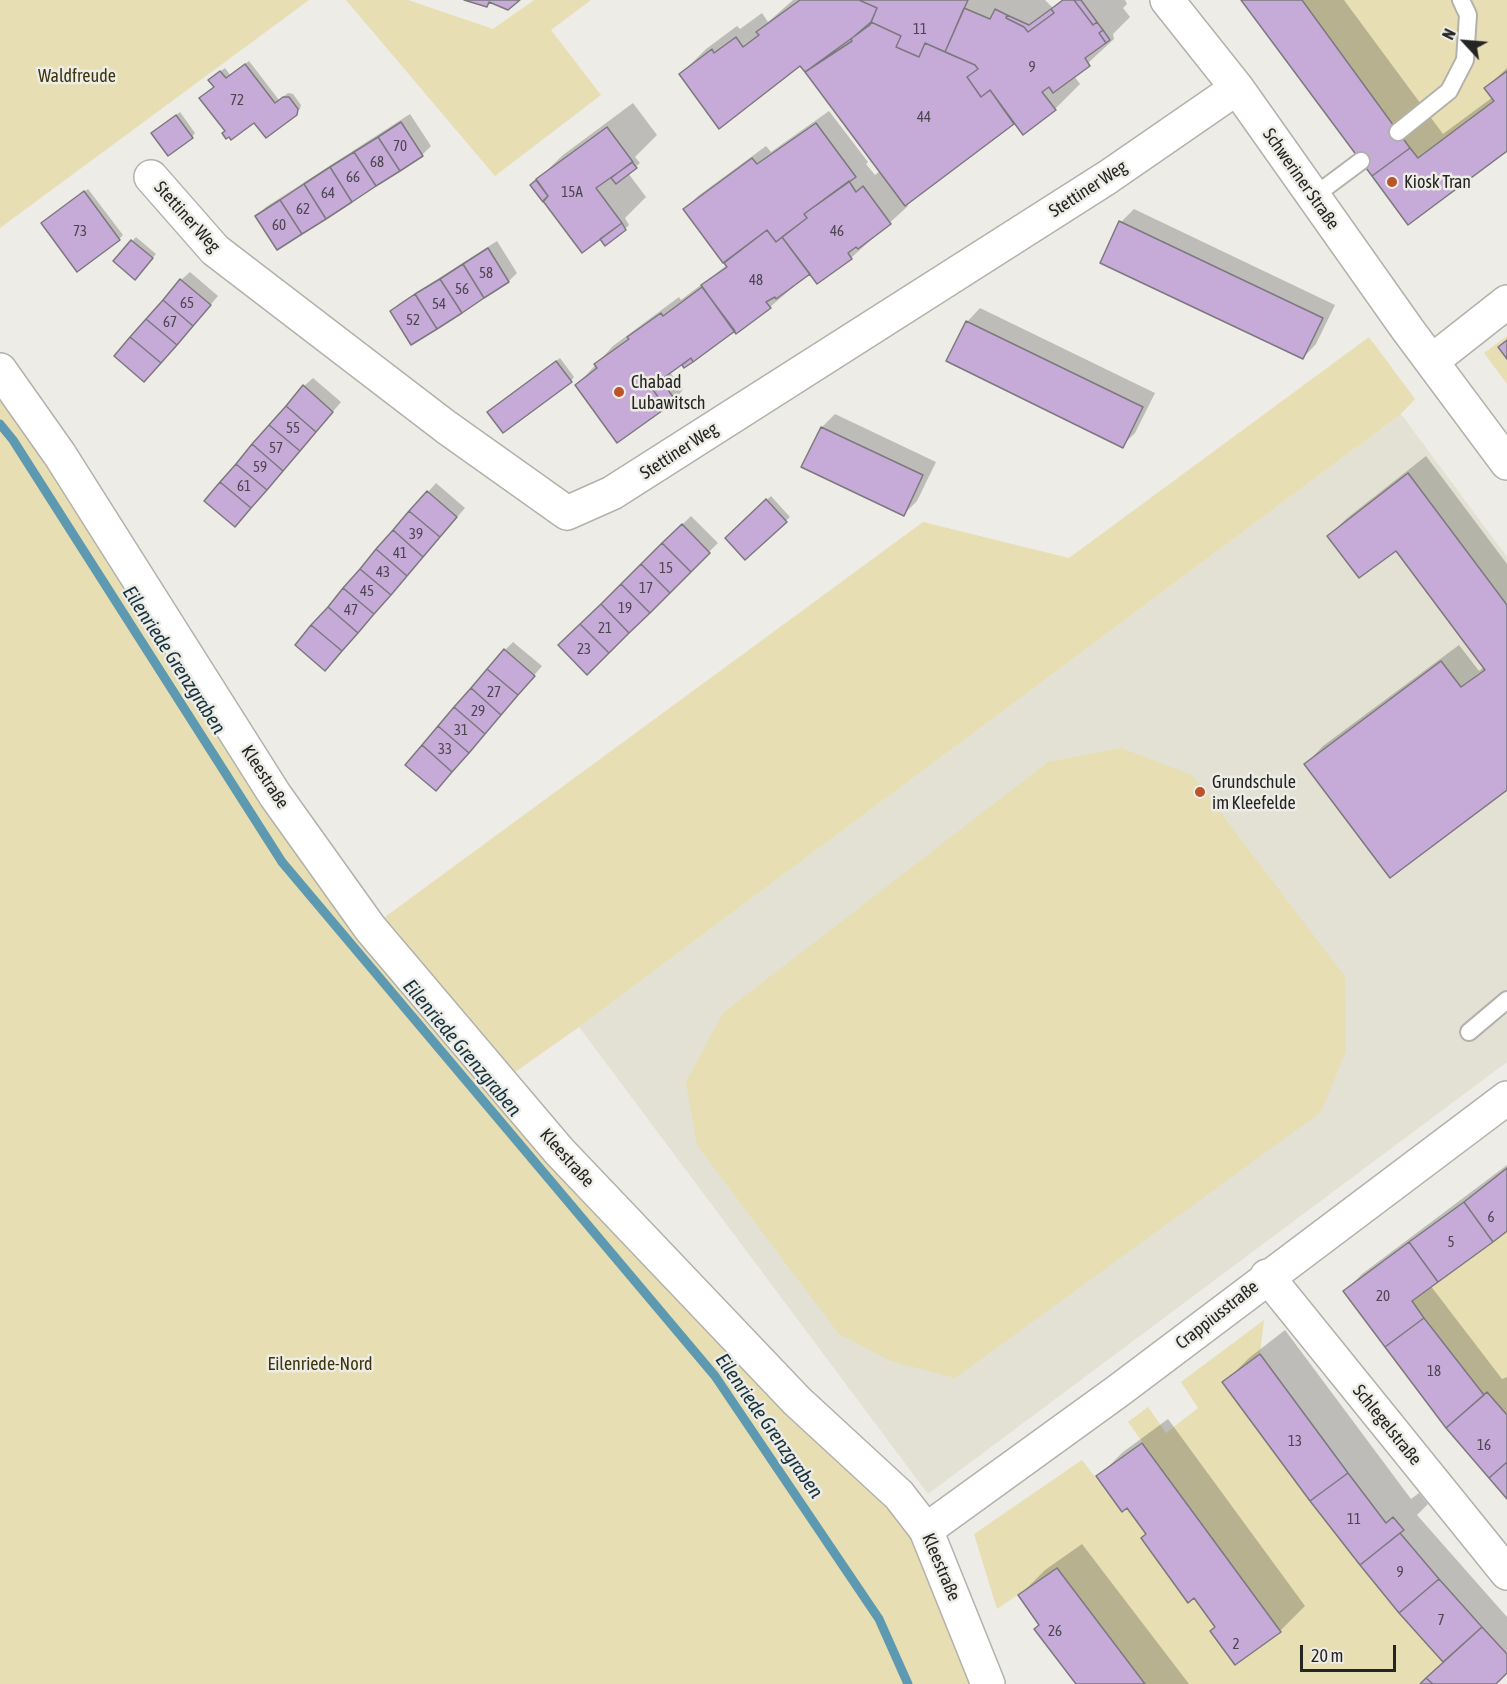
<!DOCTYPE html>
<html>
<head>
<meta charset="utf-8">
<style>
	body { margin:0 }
	#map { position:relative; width:1507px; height:1684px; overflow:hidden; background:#edece6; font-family:"Asap Condensed",sans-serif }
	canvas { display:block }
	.north { position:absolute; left:1435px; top:12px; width:60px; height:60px; -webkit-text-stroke:4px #edece6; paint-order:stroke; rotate:296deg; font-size:16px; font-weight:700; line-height:24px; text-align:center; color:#252523 }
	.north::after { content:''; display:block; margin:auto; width:21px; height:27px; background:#252523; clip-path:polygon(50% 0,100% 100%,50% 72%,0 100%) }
	.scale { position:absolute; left:1300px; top:1645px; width:96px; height:27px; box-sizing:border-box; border:3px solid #252523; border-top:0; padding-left:8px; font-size:18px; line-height:21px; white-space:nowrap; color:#252523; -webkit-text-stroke:4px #edece6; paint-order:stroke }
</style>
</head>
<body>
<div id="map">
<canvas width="1507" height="1684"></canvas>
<div class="north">N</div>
<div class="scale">20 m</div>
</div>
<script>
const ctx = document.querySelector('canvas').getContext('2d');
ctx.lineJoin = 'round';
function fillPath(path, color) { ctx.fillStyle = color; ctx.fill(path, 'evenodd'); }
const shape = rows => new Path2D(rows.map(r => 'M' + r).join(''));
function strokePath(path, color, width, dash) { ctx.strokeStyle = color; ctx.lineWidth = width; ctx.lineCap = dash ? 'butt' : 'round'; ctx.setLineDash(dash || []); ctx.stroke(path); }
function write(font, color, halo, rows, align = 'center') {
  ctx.font = font + ' "Asap Condensed",sans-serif'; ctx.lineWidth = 5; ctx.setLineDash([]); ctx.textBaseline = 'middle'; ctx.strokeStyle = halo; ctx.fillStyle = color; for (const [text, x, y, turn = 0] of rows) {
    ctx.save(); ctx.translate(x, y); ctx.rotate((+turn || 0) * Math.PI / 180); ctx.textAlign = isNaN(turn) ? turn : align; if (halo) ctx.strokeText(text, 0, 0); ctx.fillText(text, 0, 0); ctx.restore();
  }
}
const built = shape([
	[1401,414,1507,557,1507,1062,928,1494,579,1027]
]);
const green = shape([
	[0,0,309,0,0,228],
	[346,0,408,0,493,29,534,0,591,0,551,30,601,95,495,176],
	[1300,0,1507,0,1507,71,1484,88,1494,101,1418,158],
	[1507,336,1507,340,1498,347,1507,359,1507,384,1484,353],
	[1369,337,1415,399,1401,414,579,1027,501,1082,899,1495,988,1684,0,1684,0,370,370,928,923,522,1069,558],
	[1121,748,1192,775,1345,977,1346,1051,1321,1112,955,1378,891,1361,839,1334,697,1145,686,1082,723,1013,1048,762],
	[1507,1231,1507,1415,1488,1393,1484,1395,1412,1301],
	[1264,1320,1260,1354,1222,1383,1360,1565,1443,1662,1420,1684,1145,1684,1057,1568,997,1609,974,1534,1082,1460,1122,1512,1127,1508,1146,1534,1141,1539,1188,1602,1194,1598,1215,1627,1235,1665,1280,1632,1128,1422,1148,1407,1166,1433,1198,1408,1181,1382]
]);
const shadow = shape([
	[793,0,1045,0,1053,8,1062,0,1125,0,1127,4,1123,8,1130,17,1113,34,1114,39,1074,76,1080,84,1055,109,1015,121,906,203,908,206,851,258,811,272,770,307,684,366,682,363,670,372,683,389,679,395,618,441,577,385,613,346,679,297,681,300,727,265,685,209,698,196,766,146,771,152,829,111,868,162,866,164,875,175,880,171,810,67,800,64,681,74,706,49,737,26,740,29,762,13,768,22],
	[1243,0,1344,0,1443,134,1493,97,1486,88,1507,68,1507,149,1408,223],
	[249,61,279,100,288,93,293,94,301,105,300,109,296,113,254,120,226,131,214,76,225,68,230,75],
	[633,103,657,135,635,157,640,163,628,173,646,197,625,218,629,225,625,229,600,237,532,185,563,155],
	[180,112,195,133,192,137,157,130],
	[410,114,431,146,422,155,278,248,257,216,266,207],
	[88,189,123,235,119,239,47,219],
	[1134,209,1335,305,1316,344,1303,358,1121,222],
	[136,237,156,254,139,274,115,261],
	[497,241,517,273,509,281,412,343,391,311,400,303],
	[190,272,218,296,153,372,181,280],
	[980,308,1155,393,1135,433,1122,446,967,322],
	[560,358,574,377,571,381,493,408],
	[313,378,341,402,244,517,304,386],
	[835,414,936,462,917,501,904,514,803,466,822,427],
	[1426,456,1507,564,1507,788,1306,764,1323,746,1459,645,1479,671,1484,667,1396,549,1329,536,1346,519],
	[436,483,465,508,334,660,428,492],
	[771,496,790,517,746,558,727,538],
	[691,516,718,543,587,673,560,645],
	[513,642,542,666,444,781,505,650],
	[1507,1165,1507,1228,1430,1285,1502,1379,1507,1377,1507,1495,1345,1291,1362,1274],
	[1285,1330,1411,1499,1419,1493,1428,1504,1417,1515,1507,1617,1507,1671,1493,1684,1420,1684,1444,1661,1361,1564,1224,1383,1249,1358],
	[1168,1419,1305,1606,1280,1631,1217,1627,1127,1506,1098,1477,1123,1452],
	[1082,1544,1189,1684,1078,1684,1020,1595,1045,1570]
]);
const stream = shape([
	[0,424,13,440,282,862,715,1376,879,1619,908,1684]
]);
const building = shape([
	[464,0,520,0,508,10,489,2,487,7,464,0],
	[800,0,859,0,877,8,870,25,805,72,800,66,719,129,679,74,712,49,714,53,736,37,743,47,759,35,756,32,800,0],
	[859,0,968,0,945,52,925,43,919,57,896,47,901,36,871,22,877,8,859,0],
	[1063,0,1074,0,1093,25,1097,22,1103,30,1099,33,1106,43,1085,58,1090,66,1053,93,1049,87,1042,92,1056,110,1023,135,990,90,981,97,967,77,978,69,975,65,945,52,964,8,990,19,995,9,1007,15,1006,18,1024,27,1028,32,1054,13,1051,9,1063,0],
	[1074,0,1081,0,1097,22,1093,25,1074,0],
	[1241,0,1302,0,1410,148,1372,176,1241,0],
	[1051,9,1054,13,1028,32,1024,27,1006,18,1007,15,1029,25,1051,9],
	[871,22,901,36,896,47,919,57,925,43,975,65,978,69,967,77,981,97,990,90,1014,124,905,206,805,72,852,41,851,39,871,22],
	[1103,30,1110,40,1106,43,1099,33,1103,30],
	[245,64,275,103,283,97,289,97,298,109,297,115,266,138,254,123,231,140,229,137,226,139,222,133,225,131,199,98,214,87,208,80,220,71,226,78,245,64],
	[1507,71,1507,151,1408,225,1372,176,1410,148,1418,158,1494,101,1484,88,1507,71],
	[176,115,193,138,168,156,151,133,176,115],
	[401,122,423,156,400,171,378,137,401,122],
	[816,123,856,177,804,214,807,218,776,242,767,230,723,263,683,209,752,158,757,164,816,123],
	[607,127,633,162,596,188,622,223,582,253,543,201,548,196,536,179,607,127],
	[378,137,400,171,376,186,354,152,378,137],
	[354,152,376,186,352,202,330,167,354,152],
	[632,162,637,168,616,184,611,178,632,162],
	[330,167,352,202,326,219,304,184,330,167],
	[536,180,548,196,543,202,530,185,536,180],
	[849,181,856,192,863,186,891,224,858,249,856,247,848,253,852,259,817,284,782,237,807,218,804,214,849,181],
	[304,184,326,219,302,234,280,200,304,184],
	[84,191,120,240,77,272,41,223,84,191],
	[280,200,302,234,277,250,255,216,280,200],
	[1119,221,1323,318,1303,359,1100,263,1119,221],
	[622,223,626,230,605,246,600,239,622,223],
	[767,230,776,242,782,237,810,274,776,299,775,297,766,302,771,308,736,334,701,285,727,267,724,263,767,230],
	[131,240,153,258,135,280,113,261,131,240],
	[488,248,509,282,484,298,463,264,488,248],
	[463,264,484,298,462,313,440,279,463,264],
	[180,279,211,305,193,326,163,300,180,279],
	[440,279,462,313,437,329,415,294,440,279],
	[702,287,735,331,693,362,691,358,651,387,666,408,617,443,575,385,597,368,594,364,629,339,627,337,661,313,663,316,702,287],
	[415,294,437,329,411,345,390,311,415,294],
	[163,300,193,326,177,345,146,319,163,300],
	[146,319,177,345,161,363,130,337,146,319],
	[966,321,1143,407,1123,448,946,361,966,321],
	[130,337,161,363,144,382,114,356,130,337],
	[1507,340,1507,359,1498,347,1507,340],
	[691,358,693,362,684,368,682,365,691,358],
	[556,361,572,382,503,433,487,412,556,361],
	[661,380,676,401,666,408,651,387,661,380],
	[303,385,333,412,316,432,286,406,303,385],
	[286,406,316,432,300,451,269,425,286,406],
	[269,425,300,451,283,471,252,444,269,425],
	[821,427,923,475,904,516,801,467,821,427],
	[252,444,283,471,267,490,236,464,252,444],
	[236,464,267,490,251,508,220,482,236,464],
	[1408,473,1507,605,1507,790,1390,878,1304,764,1441,661,1461,687,1485,670,1396,551,1359,578,1327,536,1408,473],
	[220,482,251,508,235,527,204,501,220,482],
	[427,491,457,517,440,537,409,511,427,491],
	[766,499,787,522,745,560,725,538,766,499],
	[409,511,440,537,423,557,393,530,409,511],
	[682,524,710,553,691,572,662,543,682,524],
	[393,530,423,557,407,576,376,549,393,530],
	[662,543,691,572,670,593,641,564,662,543],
	[376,549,407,576,391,595,360,569,376,549],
	[641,564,670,593,650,613,621,584,641,564],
	[360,569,391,595,374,614,343,588,360,569],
	[621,584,650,613,629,633,601,604,621,584],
	[343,588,374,614,358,633,328,607,343,588],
	[601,604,629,633,609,653,580,624,601,604],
	[328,607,358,633,342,651,311,625,328,607],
	[580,624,609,653,587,675,558,645,580,624],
	[311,625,342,651,325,671,295,645,311,625],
	[504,649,535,676,518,695,487,669,504,649],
	[487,669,518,695,501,715,471,688,487,669],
	[471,688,501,715,485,734,454,707,471,688],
	[454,707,485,734,469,753,438,726,454,707],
	[438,726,469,753,452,772,422,745,438,726],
	[422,745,452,772,436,791,405,765,422,745],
	[1507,1168,1507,1231,1493,1242,1464,1202,1507,1168],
	[1464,1202,1493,1242,1438,1282,1409,1242,1464,1202],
	[1409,1242,1438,1282,1412,1301,1424,1318,1385,1347,1343,1291,1409,1242],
	[1424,1318,1484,1395,1446,1428,1385,1347,1424,1318],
	[1260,1354,1348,1473,1310,1501,1222,1382,1260,1354],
	[1487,1392,1507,1415,1507,1462,1489,1478,1446,1428,1487,1392],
	[1142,1443,1281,1632,1235,1665,1210,1631,1215,1627,1194,1598,1188,1603,1141,1538,1146,1534,1127,1508,1122,1512,1096,1476,1142,1443],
	[1507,1462,1507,1499,1489,1478,1507,1462],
	[1348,1473,1386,1523,1393,1517,1404,1530,1360,1565,1310,1501,1348,1473],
	[1400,1533,1439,1579,1399,1613,1360,1565,1400,1533],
	[1057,1568,1145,1684,1076,1684,1034,1629,1039,1625,1018,1595,1057,1568],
	[1439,1579,1482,1627,1443,1662,1399,1613,1439,1579],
	[1482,1627,1507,1654,1507,1673,1496,1684,1433,1684,1426,1678,1482,1627],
	[1426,1678,1433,1684,1420,1684,1426,1678]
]);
const lane = shape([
	[1398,132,1449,91,1465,60,1468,15,1461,0],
	[1314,196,1361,161],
	[1469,1032,1507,1000]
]);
const street = shape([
	[1167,0,1237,88,1408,330,1507,463],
	[151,177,215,250,446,427,567,513,612,493,1108,177,1237,88],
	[1432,361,1507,302],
	[0,370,60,455,275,795,370,928,559,1151,797,1401,899,1495,926,1530,988,1684],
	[1267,1276,1507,1573],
	[926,1530,1118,1391,1507,1098]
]);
const markers = [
	[1392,182,6,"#ba542a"],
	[619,392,6,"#ba542a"],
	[1200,792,6,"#ba542a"]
];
const numberNames = [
	["11",920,29],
	["9",1032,67],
	["72",237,100],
	["44",924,117],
	["70",400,146],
	["68",377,162],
	["66",353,177],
	["15A",572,192],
	["64",328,193],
	["62",303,209],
	["60",279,225],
	["73",80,231],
	["46",837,231],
	["58",486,273],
	["48",756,280],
	["56",462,289],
	["65",187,303],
	["54",439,304],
	["52",413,320],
	["67",170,322],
	["55",293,428],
	["57",276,448],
	["59",260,467],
	["61",244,486],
	["39",416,534],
	["41",400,553],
	["15",666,568],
	["43",383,572],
	["17",646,588],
	["45",367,591],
	["19",625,608],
	["47",351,610],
	["21",605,628],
	["23",584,649],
	["27",494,692],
	["29",478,711],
	["31",461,730],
	["33",445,749],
	["6",1491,1217],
	["5",1451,1242],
	["20",1383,1296],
	["18",1434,1371],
	["13",1295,1441],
	["16",1484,1445],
	["11",1354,1519],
	["9",1400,1572],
	["7",1441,1620],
	["26",1055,1631],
	["2",1236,1644]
];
const parkNames = [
	["Waldfreude",77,76],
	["Eilenriede-Nord",320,1364]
];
const streetNames = [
	["Schweriner Straße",1301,179,55],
	["Stettiner Weg",1088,189,-33],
	["Stettiner Weg",187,217,48],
	["Stettiner Weg",679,451,-33],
	["Kleestraße",265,777,57],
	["Kleestraße",567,1158,48],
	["Crappiusstraße",1217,1315,-38],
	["Schlegelstraße",1387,1425,51],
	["Kleestraße",941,1567,67]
];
const poiNames = [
	["Kiosk Tran",1404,182],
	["Chabad",631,382],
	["Lubawitsch",631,403],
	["Grundschule",1212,782],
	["im Kleefelde",1212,803]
];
const waterNames = [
	["Eilenriede Grenzgraben",174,660,57],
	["Eilenriede Grenzgraben",462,1048,50],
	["Eilenriede Grenzgraben",769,1426,55]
];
fillPath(built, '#e3e1d3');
fillPath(green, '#e7deb3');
fillPath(shadow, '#0003');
strokePath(stream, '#5d99b0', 9);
fillPath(building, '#c6aad8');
strokePath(building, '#7c797e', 1.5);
strokePath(lane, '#b2b1ac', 20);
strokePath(street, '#b2b1ac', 36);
strokePath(lane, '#fff', 16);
strokePath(street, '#fff', 33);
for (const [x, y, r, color] of markers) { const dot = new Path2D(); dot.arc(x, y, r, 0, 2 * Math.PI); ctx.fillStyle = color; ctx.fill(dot); strokePath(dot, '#edece6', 2); }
write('15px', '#4d4650', null, numberNames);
write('18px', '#3e350a', '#edece6', parkNames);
write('18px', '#252523', '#edece6', streetNames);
write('18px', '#252523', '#edece6', poiNames, 'left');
write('italic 20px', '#16343f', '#edece6', waterNames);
</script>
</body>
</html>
